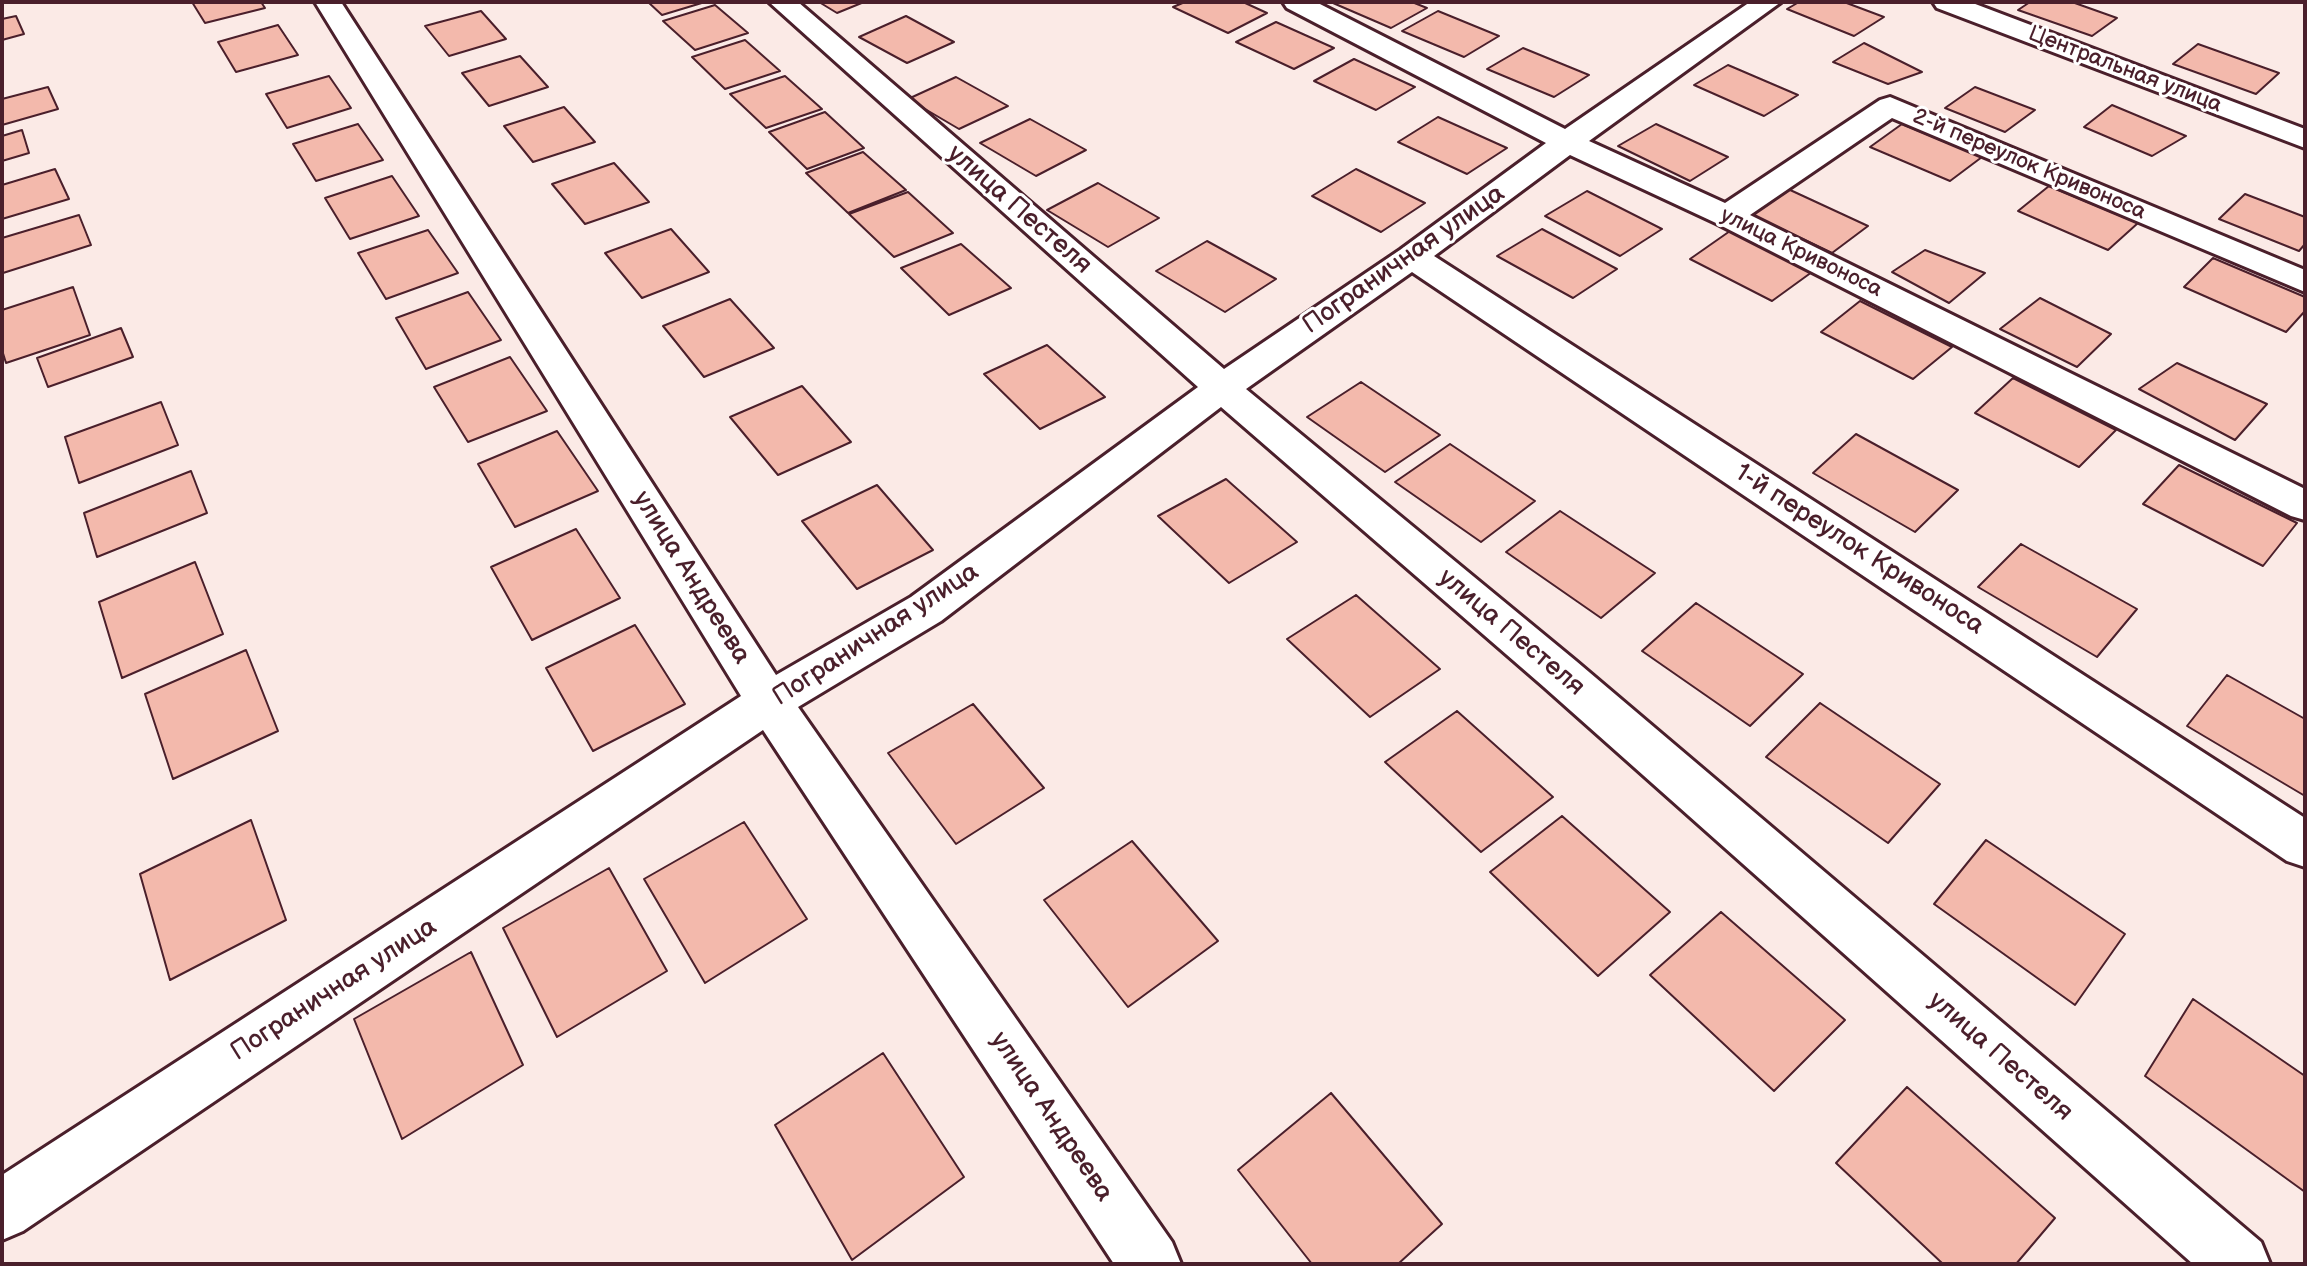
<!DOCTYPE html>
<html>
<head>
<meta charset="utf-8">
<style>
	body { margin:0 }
	#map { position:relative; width:2307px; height:1266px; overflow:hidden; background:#fbeae6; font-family:"Balsamiq Sans",sans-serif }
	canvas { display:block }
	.frame { position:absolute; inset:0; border:4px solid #4a1f2b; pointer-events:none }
</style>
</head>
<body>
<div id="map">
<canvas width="2307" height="1266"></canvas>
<div class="frame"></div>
</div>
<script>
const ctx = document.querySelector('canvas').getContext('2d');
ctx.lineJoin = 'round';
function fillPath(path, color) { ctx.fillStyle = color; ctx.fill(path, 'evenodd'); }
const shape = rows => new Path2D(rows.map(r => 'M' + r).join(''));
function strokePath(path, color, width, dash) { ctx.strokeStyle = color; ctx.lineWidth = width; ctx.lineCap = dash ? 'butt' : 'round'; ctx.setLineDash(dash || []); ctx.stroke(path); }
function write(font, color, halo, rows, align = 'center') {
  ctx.font = font + ' "Balsamiq Sans",sans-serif'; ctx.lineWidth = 6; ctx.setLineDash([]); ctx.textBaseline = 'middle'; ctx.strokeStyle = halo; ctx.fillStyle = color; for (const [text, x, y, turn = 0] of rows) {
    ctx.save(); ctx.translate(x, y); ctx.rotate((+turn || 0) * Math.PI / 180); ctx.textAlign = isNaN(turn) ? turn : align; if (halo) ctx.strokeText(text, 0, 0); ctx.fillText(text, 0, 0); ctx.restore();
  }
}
const building = shape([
	[192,2,261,2,265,8,205,23,192,2],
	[648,2,705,2,662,15,648,2],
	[819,2,864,2,837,13,819,2],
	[1185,2,1243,2,1267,13,1228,33,1173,7,1185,2],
	[1412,2,1427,8,1391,28,1333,3,1412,2],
	[1799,2,1844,2,1884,17,1854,36,1787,9,1799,2],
	[2030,2,2072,2,2117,18,2092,36,2018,10,2030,2],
	[715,5,748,33,695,50,663,21,715,5],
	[481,11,506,39,449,56,425,26,481,11],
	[1438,11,1499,36,1464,57,1402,31,1438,11],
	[16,16,24,34,2,40,2,19,16,16],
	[906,16,954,42,907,63,859,37,906,16],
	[1276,22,1334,48,1294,69,1236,42,1276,22],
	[278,25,298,55,236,72,218,42,278,25],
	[745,40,780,71,725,89,692,57,745,40],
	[1864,43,1922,72,1888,84,1833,62,1864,43],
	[2198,44,2279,73,2256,94,2173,64,2198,44],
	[1523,48,1589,75,1554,97,1487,69,1523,48],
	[520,56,548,87,489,106,462,73,520,56],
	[1354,59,1415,87,1376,110,1314,81,1354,59],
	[1728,65,1798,95,1764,116,1694,85,1728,65],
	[329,76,351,108,287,128,266,94,329,76],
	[785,76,822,109,766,128,730,94,785,76],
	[956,77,1008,106,959,129,908,99,956,77],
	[48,87,58,109,2,125,2,99,48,87],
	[1975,87,2035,110,2005,132,1945,108,1975,87],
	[2112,105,2186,136,2152,156,2084,127,2112,105],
	[564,107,595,142,533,162,504,126,564,107],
	[825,112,864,148,807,169,769,132,825,112],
	[1438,117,1507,148,1467,174,1398,142,1438,117],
	[1030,119,1086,150,1036,176,980,143,1030,119],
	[358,124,383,160,316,181,293,144,358,124],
	[1656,124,1728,157,1690,181,1618,146,1656,124],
	[1902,124,1982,157,1950,181,1870,147,1902,124],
	[22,130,29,153,2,161,2,136,22,130],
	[863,152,906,190,848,213,806,173,863,152],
	[614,163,649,202,585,224,552,184,614,163],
	[55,169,69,199,2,219,2,185,55,169],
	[1356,169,1425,203,1381,232,1312,196,1356,169],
	[392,176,419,216,350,239,325,198,392,176],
	[1098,183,1159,218,1108,247,1047,210,1098,183],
	[2049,186,2138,223,2108,250,2018,211,2049,186],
	[1788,189,1868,226,1832,253,1750,214,1788,189],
	[1587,191,1662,229,1620,256,1545,216,1587,191],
	[908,192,953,233,894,257,849,214,908,192],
	[2245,194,2305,217,2305,244,2299,251,2219,219,2245,194],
	[79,215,91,245,3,273,2,238,79,215],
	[671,229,709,272,642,298,605,253,671,229],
	[1542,229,1617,269,1573,298,1497,256,1542,229],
	[428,230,458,273,386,299,358,253,428,230],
	[1730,231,1812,272,1772,301,1690,259,1730,231],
	[1207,241,1276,279,1225,312,1156,271,1207,241],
	[961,244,1011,288,949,315,901,268,961,244],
	[1925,250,1985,273,1949,303,1892,272,1925,250],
	[2213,258,2305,297,2305,311,2286,332,2184,287,2213,258],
	[73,287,90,335,6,363,2,350,2,310,73,287],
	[468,292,501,340,426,369,396,318,468,292],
	[2040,298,2111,334,2077,367,2000,329,2040,298],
	[730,299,774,348,704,377,663,326,730,299],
	[1860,301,1952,347,1913,379,1821,332,1860,301],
	[121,328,133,357,48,387,37,358,121,328],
	[1047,345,1105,397,1040,429,984,374,1047,345],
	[510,357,547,411,468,442,434,387,510,357],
	[2177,363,2267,404,2235,440,2139,389,2177,363],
	[2013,378,2116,430,2079,467,1975,413,2013,378],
	[1361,382,1440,435,1385,472,1307,417,1361,382],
	[802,386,851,442,778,475,730,417,802,386],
	[161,402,178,445,79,483,65,437,161,402],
	[557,431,598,491,515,527,478,464,557,431],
	[1856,434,1958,490,1915,532,1813,473,1856,434],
	[1450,444,1535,501,1481,542,1395,482,1450,444],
	[2179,465,2297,523,2263,566,2143,504,2179,465],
	[191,471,207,513,97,557,84,513,191,471],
	[1226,479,1297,542,1229,583,1158,516,1226,479],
	[877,485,933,550,857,589,802,521,877,485],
	[1560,511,1655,573,1601,618,1506,552,1560,511],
	[576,529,620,598,532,640,491,567,576,529],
	[2021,544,2137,609,2097,657,1978,587,2021,544],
	[195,562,223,634,122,678,99,602,195,562],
	[1356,595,1440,669,1370,717,1287,639,1356,595],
	[1696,603,1803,674,1750,726,1642,651,1696,603],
	[635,625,685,704,593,751,546,668,635,625],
	[246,650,278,731,173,779,145,694,246,650],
	[2227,675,2305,719,2305,796,2187,726,2227,675],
	[1820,703,1940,784,1888,843,1766,757,1820,703],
	[973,704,1044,788,956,844,888,753,973,704],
	[1457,711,1553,797,1481,852,1385,762,1457,711],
	[1562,816,1670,912,1598,976,1490,872,1562,816],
	[251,820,286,920,170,980,140,874,251,820],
	[744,822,807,919,705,983,644,879,744,822],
	[1986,840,2125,934,2075,1005,1934,904,1986,840],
	[1132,841,1218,941,1128,1007,1044,900,1132,841],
	[609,868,667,971,557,1037,503,928,609,868],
	[1721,912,1845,1020,1774,1091,1650,975,1721,912],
	[471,952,523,1065,402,1139,354,1019,471,952],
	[2193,999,2305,1076,2305,1192,2145,1076,2193,999],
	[883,1053,964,1177,852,1260,775,1125,883,1053],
	[1907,1087,2055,1218,2016,1264,1943,1264,1836,1163,1907,1087],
	[1331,1093,1442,1224,1398,1264,1312,1264,1238,1170,1331,1093]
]);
const minor = shape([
	[315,2,341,2,776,675,911,597,1198,387,769,2,798,2,1224,369,1400,250,1546,143,1287,8,1283,2,1316,2,1565,129,1750,2,1781,2,1589,141,1725,203,1880,100,1890,97,2305,270,2305,292,1892,118,1750,215,2305,489,2305,520,2291,516,1716,223,1570,155,1434,256,2305,818,2305,867,2287,861,1412,272,1246,389,1576,661,2261,1242,2270,1264,2193,1264,1544,687,1221,407,941,621,798,707,1172,1242,1181,1264,1114,1264,763,730,23,1231,2,1240,2,1175,741,696,315,2],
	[1933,2,1970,2,2305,129,2305,148,1937,8,1933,2]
]);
const farStreetnames = [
	["Центральная улица",2125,70,21],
	["2-й переулок Кривоноса",2029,165,23],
	["улица Кривоноса",1801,253,26]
];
const streetNames = [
	["улица Пестеля",1019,210,41],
	["Пограничная улица",1404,260,-35],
	["1-й переулок Кривоноса",1859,550,33],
	["улица Андреева",691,578,58],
	["улица Пестеля",1511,633,40],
	["Пограничная улица",876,635,-33],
	["Пограничная улица",334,990,-33],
	["улица Пестеля",2000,1057,41],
	["улица Андреева",1051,1117,56]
];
fillPath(building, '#f3b9ac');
strokePath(building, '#4a1f2b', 2);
strokePath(minor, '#4a1f2b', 6);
fillPath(minor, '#fff');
write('22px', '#4a1f2b', '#fff', farStreetnames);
write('26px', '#4a1f2b', '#fff', streetNames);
</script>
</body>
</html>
